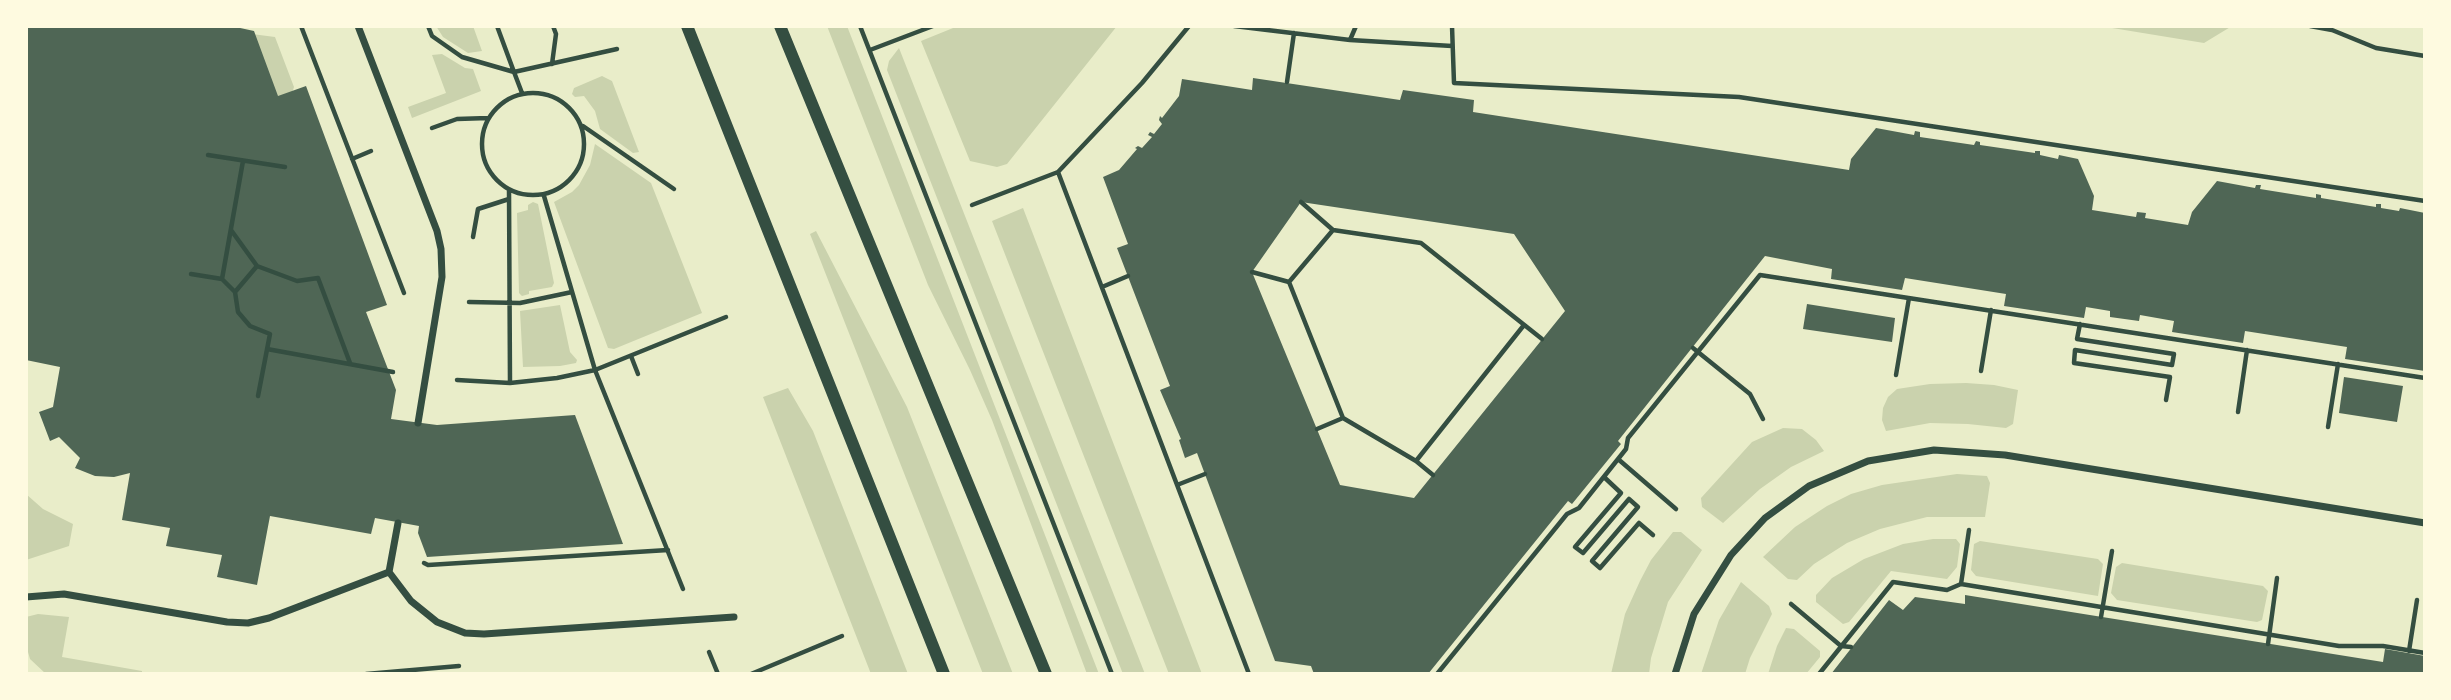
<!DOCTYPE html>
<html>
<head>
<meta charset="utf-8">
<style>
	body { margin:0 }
	#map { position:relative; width:2451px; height:700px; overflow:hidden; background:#e9edc9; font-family:"IBM Plex Serif",serif }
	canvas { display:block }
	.frame { position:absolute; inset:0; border:28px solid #fefae0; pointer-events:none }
</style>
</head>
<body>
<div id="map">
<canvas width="2451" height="700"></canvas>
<div class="frame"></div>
</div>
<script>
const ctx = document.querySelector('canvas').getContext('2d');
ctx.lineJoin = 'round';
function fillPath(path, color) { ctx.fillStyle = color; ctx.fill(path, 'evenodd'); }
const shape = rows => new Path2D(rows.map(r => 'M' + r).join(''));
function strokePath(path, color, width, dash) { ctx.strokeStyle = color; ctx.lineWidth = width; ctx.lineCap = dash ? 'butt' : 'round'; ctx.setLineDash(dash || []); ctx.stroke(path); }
const green = shape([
	[436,26,473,26,482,51,468,53,443,37],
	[827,26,847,26,1099,674,1087,674,992,420,970,370,928,285],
	[958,26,1117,26,1007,164,997,167,970,161,921,41],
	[2100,26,2232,26,2204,43],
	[244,33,275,37,294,87,277,141],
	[899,48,1145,674,1123,674,887,70,889,61],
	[442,54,465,68,473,69,481,91,412,118,408,107,446,93,432,55],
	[602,76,612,81,639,152,633,153,600,129,595,111,584,96,575,97,572,94,574,88],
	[595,144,651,183,702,313,614,349,608,348,554,202,572,192,579,185,590,165],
	[533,202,538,204,554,283,552,287,529,291,529,294,522,296,519,293,517,213,528,210,528,205],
	[1023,208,1202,674,1169,674,992,221],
	[816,231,907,407,1013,674,983,674,810,234],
	[560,305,570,352,577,360,576,363,560,366,523,367,520,311],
	[1966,383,1994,385,2018,390,2013,424,2006,428,1968,424,1930,423,1886,431,1882,420,1883,408,1888,397,1897,389,1930,384],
	[788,388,813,431,908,674,871,674,763,397],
	[1783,428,1802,429,1816,440,1824,451,1791,467,1760,489,1723,523,1702,507,1701,498,1752,442],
	[1957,474,1987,476,1990,483,1985,517,1927,517,1880,529,1847,543,1814,564,1797,580,1788,579,1763,557,1795,527,1827,506,1851,494,1882,485],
	[26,494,43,509,73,524,69,546,26,560],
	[1673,532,1681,532,1702,550,1668,602,1651,658,1649,674,1611,674,1625,614,1640,581,1651,560],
	[1933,539,1956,539,1960,544,1957,567,1947,579,1891,571,1849,622,1843,624,1816,602,1816,595,1832,578,1864,559,1903,544],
	[1980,541,2098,559,2103,564,2098,596,1976,576,1971,570,1974,544],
	[2122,563,2263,586,2268,591,2262,620,2257,622,2117,600,2111,593,2116,567],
	[1741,582,1769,606,1772,614,1750,658,1745,674,1701,674,1719,620],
	[38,614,69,617,62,657,142,671,142,674,46,674,30,659,26,645,26,617],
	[1786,628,1794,629,1820,651,1820,657,1806,674,1768,674,1777,646]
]);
const building = shape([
	[26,26,231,26,254,31,278,96,306,86,387,305,366,312,396,390,391,419,437,425,575,415,623,544,427,557,418,533,419,526,375,518,371,534,270,516,257,585,217,577,222,555,166,546,170,528,122,520,130,473,114,477,95,476,75,468,80,458,59,437,50,441,39,412,53,407,60,367,26,360],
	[1253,78,1400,100,1403,90,1474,100,1473,112,1849,170,1851,159,1876,128,1914,135,1915,131,1920,132,1920,137,1974,145,1976,141,1980,142,1980,145,2035,153,2035,151,2040,151,2040,155,2058,159,2059,155,2078,159,2094,196,2092,210,2136,217,2137,212,2146,213,2145,218,2188,225,2192,212,2217,181,2255,188,2256,185,2261,185,2260,189,2316,198,2316,194,2321,195,2321,198,2376,207,2376,204,2381,204,2381,208,2399,211,2400,208,2425,213,2425,371,2345,359,2347,347,2245,331,2243,343,2172,332,2174,321,2140,315,2139,321,2110,317,2110,311,2086,307,2084,318,2004,306,2006,294,1905,278,1902,290,1831,279,1832,269,1765,256,1618,441,1621,444,1572,504,1568,501,1428,674,1314,674,1311,666,1275,661,1197,453,1185,458,1179,440,1181,439,1160,390,1170,386,1117,248,1128,244,1103,177,1119,170,1137,149,1135,148,1138,146,1142,148,1152,137,1148,135,1150,132,1154,134,1162,124,1159,120,1160,116,1162,118,1179,96,1182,79,1252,90],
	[1301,202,1514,234,1565,311,1414,498,1340,485,1252,272],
	[1807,304,1895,318,1892,342,1803,329],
	[2344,377,2403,386,2397,422,2339,413],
	[1965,595,2383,662,2385,649,2425,656,2425,674,1831,674,1889,600,1903,610,1915,597,1965,604]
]);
const path = shape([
	[301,26,404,293],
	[428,26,432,36,462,57,514,72,522,93],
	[497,26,514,72,617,49],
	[860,26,1112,674],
	[1189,26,1142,83,1058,172,1249,674],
	[1234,26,1350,40,1356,26],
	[1452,26,1454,83,1739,97,2425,201],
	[2310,26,2332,30,2376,48,2425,56],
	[1350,40,1452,46],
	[870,50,933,26],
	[552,64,556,34,553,26],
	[1287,82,1294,33],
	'482 144a51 51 0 1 1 102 0a51 51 0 1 1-102 0Z',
	[583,126,674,189],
	[432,128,457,119,488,118],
	[208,155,285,167],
	[352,159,371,151],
	[509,190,510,383],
	[544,196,595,370,683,589],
	[1301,202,1333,230],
	[972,205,1058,172],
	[231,230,257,266,235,292],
	[473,237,478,209,509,199],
	[257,266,297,281,318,278,350,363],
	[1252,272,1289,282],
	[191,274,222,279,243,161],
	[222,279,235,292,238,312,250,326,270,334,258,396],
	[1102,287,1128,276],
	[469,302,520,303,572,292],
	[2080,324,2077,339,2174,354,2172,365,2075,350,2074,363,2170,377,2166,400],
	[1693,348,1750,394,1763,419],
	[267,349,393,372],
	[631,356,638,374],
	[1981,371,1991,310],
	[1896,375,1909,298],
	[457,380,510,383,557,378,595,370,726,317],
	[2238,412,2247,350],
	[2328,427,2338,364],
	[1317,429,1343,418],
	[1618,459,1676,509],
	[1416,461,1524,325],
	[1433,475,1416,461,1343,418,1289,282,1333,230,1421,243,1542,339],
	[1604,477,1621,493,1575,547,1583,553,1629,499,1638,507,1592,561,1600,568,1639,523,1653,535],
	[1177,485,1205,474],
	[424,563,428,565,668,550],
	[1961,584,1969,530],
	[1791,604,1841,646,1851,647],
	[2101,617,2112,551],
	[2268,644,2277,578],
	[2409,651,2417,600],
	[709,652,718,674],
	[366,674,459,666],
	[751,674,842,636],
	[1437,674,1567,514,1579,508,1626,449,1628,438,1760,275,2425,378],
	[1819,674,1893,582,1947,590,1961,584,2339,646,2383,646,2425,653]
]);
const minor = shape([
	[358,26,437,231,441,249,442,277,418,423],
	[398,523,389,572,411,601,437,622,465,633,484,634,734,617],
	[26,597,64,594,227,622,248,623,269,618,389,572],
	[1675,674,1694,614,1731,555,1765,518,1809,486,1868,461,1934,450,2005,455,2425,523]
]);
const tertiary = shape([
	[687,26,944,674],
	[780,26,1046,674]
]);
fillPath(green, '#cad2ad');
fillPath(building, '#4f6655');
strokePath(path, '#344e41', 4.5);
strokePath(minor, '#344e41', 7);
strokePath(tertiary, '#344e41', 12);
</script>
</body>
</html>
